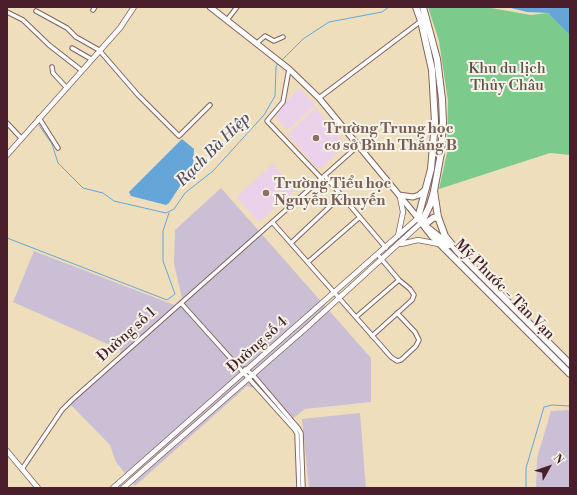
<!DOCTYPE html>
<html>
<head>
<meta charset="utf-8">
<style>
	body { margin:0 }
	#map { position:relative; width:577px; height:495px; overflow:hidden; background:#efdebc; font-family:"Libre Bodoni",serif }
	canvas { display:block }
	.frame { position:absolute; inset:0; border:8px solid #4a1f2b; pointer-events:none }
	.north { position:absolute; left:529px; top:447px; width:40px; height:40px; -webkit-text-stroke:3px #f7f3e8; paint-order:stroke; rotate:50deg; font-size:11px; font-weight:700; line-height:16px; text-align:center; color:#4a1f2b }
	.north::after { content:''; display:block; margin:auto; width:14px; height:18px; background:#4a1f2b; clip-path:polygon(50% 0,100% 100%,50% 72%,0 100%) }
</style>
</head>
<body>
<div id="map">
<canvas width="577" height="495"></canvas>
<div class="frame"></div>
<div class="north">N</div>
</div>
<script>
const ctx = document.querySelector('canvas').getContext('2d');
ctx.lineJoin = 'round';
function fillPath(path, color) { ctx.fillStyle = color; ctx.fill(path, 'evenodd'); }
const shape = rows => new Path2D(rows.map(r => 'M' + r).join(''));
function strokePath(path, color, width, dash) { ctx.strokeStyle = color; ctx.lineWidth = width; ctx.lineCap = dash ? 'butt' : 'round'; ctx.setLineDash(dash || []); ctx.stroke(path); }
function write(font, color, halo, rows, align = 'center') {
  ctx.font = font + ' "Libre Bodoni",serif'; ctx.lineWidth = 4; ctx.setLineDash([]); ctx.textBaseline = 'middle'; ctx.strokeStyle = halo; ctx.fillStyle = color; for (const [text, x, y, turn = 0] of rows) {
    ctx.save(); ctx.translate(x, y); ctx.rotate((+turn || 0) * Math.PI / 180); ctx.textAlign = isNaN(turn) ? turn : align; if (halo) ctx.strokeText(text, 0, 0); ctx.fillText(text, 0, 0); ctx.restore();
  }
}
const built = shape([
	[299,88,316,105,287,130,275,117,284,104],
	[316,108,344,142,342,148,321,168,317,168,287,134],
	[273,164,296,189,259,222,236,197]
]);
const industrial = shape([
	[221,188,371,358,371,402,305,409,287,423,254,388,247,386,135,486,116,462,110,445,67,401,119,357,121,350,13,302,34,251,174,305,182,298,174,264,175,230],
	[570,410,570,488,536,488,537,458,551,411],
	[360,413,366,488,309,488,302,419]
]);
const green = shape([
	[428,7,485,7,531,15,548,13,564,28,570,35,570,155,550,153,439,189,447,153,448,101,439,41]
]);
const water = shape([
	[507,7,570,7,570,35,548,13,527,12],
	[182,139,194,149,193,166,169,203,166,205,131,196,129,192]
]);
const stream = shape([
	[282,60,303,39,329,22,382,12,389,7],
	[39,125,52,144,58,163,83,188,103,193,114,201,166,213,174,209,185,193,213,171,264,115,275,96,276,67,278,63],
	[7,238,167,300,175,294,163,261,163,231,169,213],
	[526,488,526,468,544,407,552,405,570,406]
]);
const minor = shape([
	[93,10,95,7],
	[36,11,67,28,76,37,99,50,138,95,179,136,210,105],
	[7,12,23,20,49,45,81,70],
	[227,20,237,7],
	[257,43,265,36,274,41,283,37],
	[72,48,91,59],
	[52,67,53,73,66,87],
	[289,69,283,102,267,121,322,179],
	[319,98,421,21],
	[39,118,58,148],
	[7,123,21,138],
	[325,176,386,248],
	[273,223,391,357,397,361,401,360,416,346,419,340,415,332,397,313],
	[291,243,342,195],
	[308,262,360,217],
	[181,303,295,430,297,434,299,488],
	[356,317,399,280],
	[372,336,412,300,414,295,410,289,399,280,378,255],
	[245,369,253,375,298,428,301,433,303,488],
	[22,469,62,410,73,399,359,145]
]);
const tertiary = shape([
	[7,155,120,28,134,7],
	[398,236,403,212,400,197],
	[401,244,418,240,439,244],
	[7,451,38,488],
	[113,488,418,218],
	[123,488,305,329,422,222]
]);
const secondary = shape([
	[210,7,289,69,319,98,418,218],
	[399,195,413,197,419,195,426,189]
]);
const primary = shape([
	[416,7,421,21,432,70,435,122,431,169,418,218,432,236,570,374],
	[434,191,438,217,445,236,458,252,570,364],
	[422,222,430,205,434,191,441,153,443,122,442,99,437,59,423,7],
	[424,225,433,218,438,217],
	[428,228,449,245]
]);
const markers = [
	[316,138,4,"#8d6e63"],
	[266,193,4,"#8d6e63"]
];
const parkNames = [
	["Khu du lịch",507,69],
	["Thủy Châu",507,86]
];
const educationNames = [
	["Trường Trung học",324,129],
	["cơ sở Bình Thắng B",324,146],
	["Trường Tiểu học",274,184],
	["Nguyễn Khuyến",274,201]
];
const streetNames = [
	["Mỹ Phước - Tân Vạn",504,290,45],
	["Đường số 1",127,335,-42],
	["Đường số 4",258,345,-42]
];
const waterNames = [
	["Rạch Bà Hiệp",214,150,-45]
];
fillPath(built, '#ecd1ea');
fillPath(industrial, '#cbbfd5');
fillPath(green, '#7ccb8c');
fillPath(water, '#66a5d8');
strokePath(stream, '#66a5d8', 1);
strokePath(minor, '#84625e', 5.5);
strokePath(tertiary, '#84625e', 6);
strokePath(secondary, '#84625e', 7);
strokePath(primary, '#84625e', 8);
strokePath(minor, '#fff', 3.5);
strokePath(tertiary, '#fff', 4.5);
strokePath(secondary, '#fff', 5);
strokePath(primary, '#fff', 6);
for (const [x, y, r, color] of markers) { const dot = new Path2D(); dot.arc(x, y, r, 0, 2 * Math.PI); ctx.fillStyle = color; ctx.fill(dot); strokePath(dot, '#f7f3e8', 1.5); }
write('15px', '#595348', '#f7f3e8', parkNames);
write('bold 15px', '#785e54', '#f7f3e8', educationNames, 'left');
write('15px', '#4a1f2b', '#f7f3e8', streetNames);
write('italic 16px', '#544e68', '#f7f3e8', waterNames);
</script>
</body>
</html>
